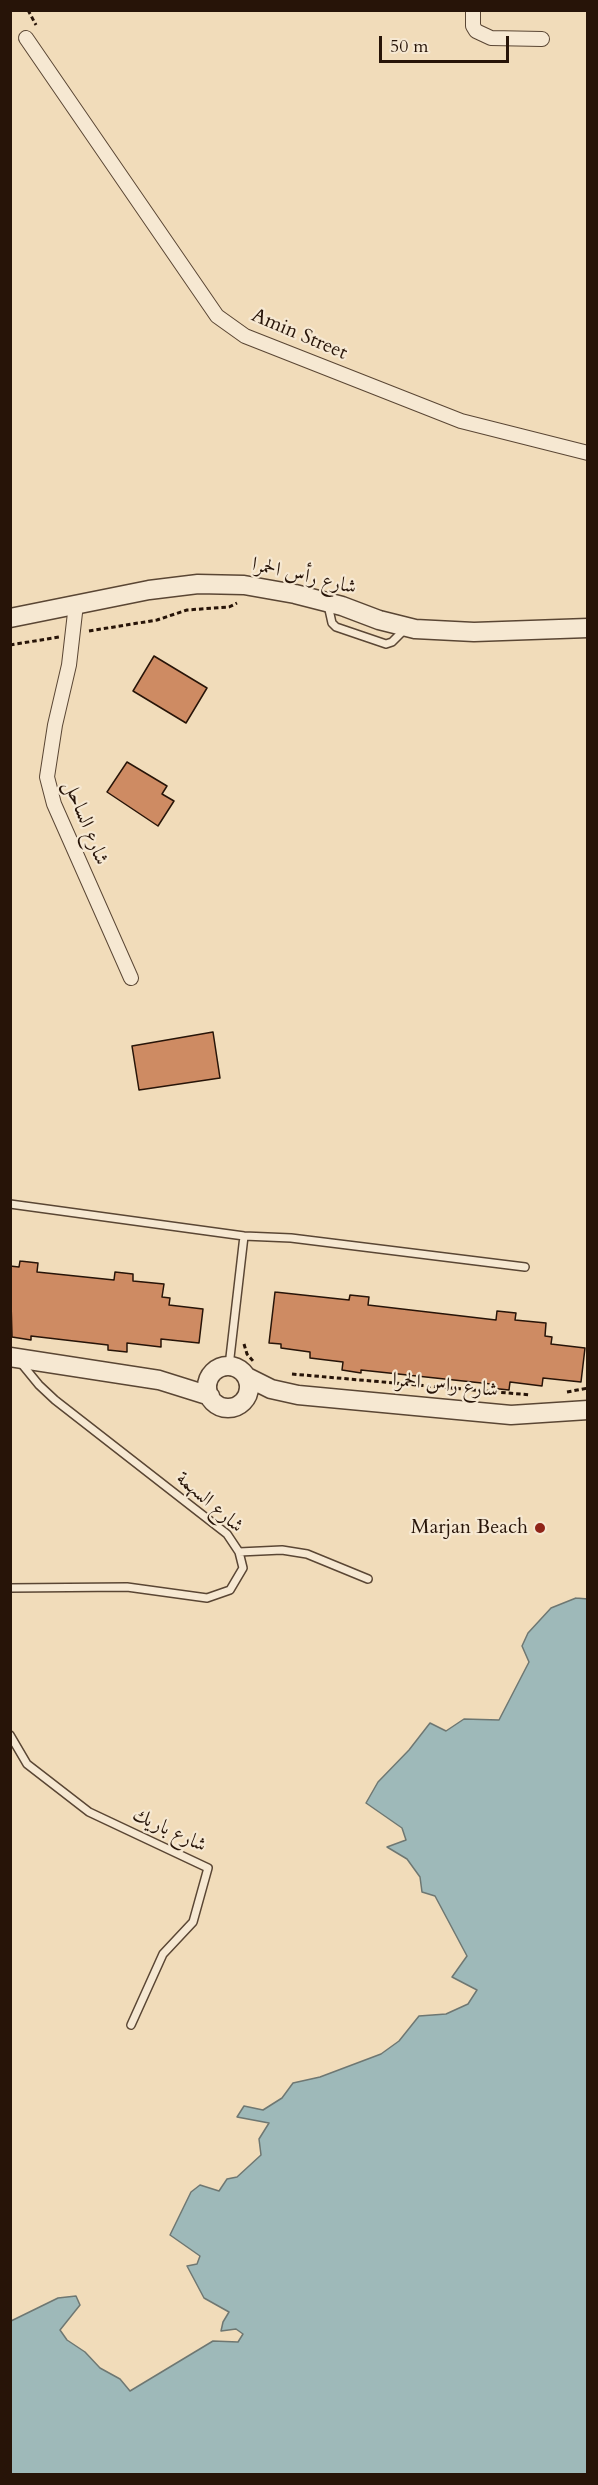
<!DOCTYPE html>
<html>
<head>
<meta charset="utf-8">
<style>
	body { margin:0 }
	#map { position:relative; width:598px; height:2485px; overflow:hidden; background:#f1dcba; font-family:Cardo,serif }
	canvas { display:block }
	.frame { position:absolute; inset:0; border:12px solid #271408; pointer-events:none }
	.scale { position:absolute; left:379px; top:36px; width:130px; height:27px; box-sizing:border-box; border:3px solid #271408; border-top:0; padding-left:8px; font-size:18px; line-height:21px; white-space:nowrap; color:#271408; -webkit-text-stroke:4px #f6e8d2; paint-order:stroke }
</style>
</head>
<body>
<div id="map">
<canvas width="598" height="2485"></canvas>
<div class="frame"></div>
<div class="scale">50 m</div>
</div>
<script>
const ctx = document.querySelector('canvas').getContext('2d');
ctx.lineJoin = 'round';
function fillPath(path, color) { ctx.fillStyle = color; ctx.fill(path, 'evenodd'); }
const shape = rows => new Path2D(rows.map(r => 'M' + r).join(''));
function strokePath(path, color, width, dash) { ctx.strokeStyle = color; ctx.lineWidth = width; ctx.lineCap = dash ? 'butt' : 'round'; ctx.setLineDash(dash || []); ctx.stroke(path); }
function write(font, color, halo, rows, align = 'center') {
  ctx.font = font + ' Cardo,Amiri,serif'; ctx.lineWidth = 4.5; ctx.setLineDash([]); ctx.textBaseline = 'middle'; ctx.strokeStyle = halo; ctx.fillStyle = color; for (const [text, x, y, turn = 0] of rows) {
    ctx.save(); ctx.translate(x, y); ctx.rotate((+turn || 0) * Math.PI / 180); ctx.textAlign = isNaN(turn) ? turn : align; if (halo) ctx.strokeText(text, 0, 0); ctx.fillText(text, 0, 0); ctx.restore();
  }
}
const water = shape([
	[576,1598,588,1599,587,2474,11,2474,11,2321,58,2298,76,2296,80,2305,60,2330,67,2340,85,2352,100,2368,120,2379,130,2391,213,2341,238,2342,243,2334,236,2329,221,2331,223,2322,229,2312,204,2298,187,2266,197,2264,200,2256,170,2235,191,2192,200,2185,219,2191,227,2179,237,2177,261,2155,259,2139,269,2123,237,2117,244,2106,263,2110,282,2098,293,2083,320,2077,381,2054,399,2041,419,2016,446,2014,468,2004,477,1990,452,1977,467,1956,435,1896,422,1892,420,1877,407,1859,387,1847,406,1840,402,1828,366,1803,378,1782,409,1750,430,1723,446,1731,464,1719,499,1720,529,1662,522,1646,528,1633,551,1608,576,1598]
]);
const building = shape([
	[154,656,207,688,186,723,133,691,154,656],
	[127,762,167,786,162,794,174,801,158,826,107,792,127,762],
	[213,1032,220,1078,139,1090,132,1046,213,1032],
	[20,1261,38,1263,37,1272,114,1280,115,1272,133,1274,133,1281,164,1284,162,1297,170,1298,169,1305,203,1309,199,1343,161,1339,161,1347,127,1343,127,1352,108,1350,108,1345,31,1336,31,1340,12,1337,10,1266,19,1267,20,1261],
	[275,1292,349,1300,350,1295,369,1297,368,1305,496,1320,497,1311,516,1313,515,1320,546,1323,545,1336,552,1337,551,1344,585,1348,581,1382,543,1378,542,1386,510,1382,509,1390,490,1388,491,1384,361,1370,361,1373,342,1370,343,1362,310,1358,310,1352,281,1348,281,1344,269,1343,275,1292]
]);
const path = shape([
	[28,10,36,25],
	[89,631,157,620,187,610,229,607,237,603],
	[10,645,59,637],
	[244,1344,247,1354,253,1361],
	[292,1374,531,1395],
	[567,1392,588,1388]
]);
const service = shape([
	[328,605,332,623,336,627,386,644,392,642,405,629],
	[10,1204,244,1236,291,1238,525,1267],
	[229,1366,244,1236],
	[239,1552,282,1550,307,1554,368,1579],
	[10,1588,127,1587,207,1598,230,1590,243,1568,239,1552,227,1534,55,1400,39,1385,21,1363],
	[10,1735,27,1764,89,1812,208,1868,193,1922,163,1954,131,2025]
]);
const minor = shape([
	[473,10,473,26,476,31,491,38,542,39],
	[26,38,217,316,245,336,461,421,588,453],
	[76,604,69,665,55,725,47,777,54,804,131,978]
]);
const tertiary = shape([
	[10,618,149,590,198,584,244,585,295,594,342,606,379,620,415,629,474,632,588,628],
	[10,1357,159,1380,210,1396],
	'207 1387a21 21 0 1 1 42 0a21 21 0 1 1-42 0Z',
	[247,1377,271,1389,298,1395,511,1415,588,1410]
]);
const markers = [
	[540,1528,6,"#8f2418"]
];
const streetNames = [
	["Amin Street",299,335,23],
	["شارع رأس الحمرا",304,577,13],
	["شارع الساحل",85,823,68],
	["شارع راس الحمرا",445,1386,6],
	["شارع السهمة",209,1503,41],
	["شارع باريك",169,1831,25]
];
const poiNames = [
	["Marjan Beach",528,1528]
];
fillPath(water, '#9eb9b9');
strokePath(water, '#6e7772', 1.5);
fillPath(building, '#ce8b63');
strokePath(building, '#271408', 1.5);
strokePath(service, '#5a4634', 10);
strokePath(minor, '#5a4634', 16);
strokePath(tertiary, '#5a4634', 21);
strokePath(path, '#271408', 3, [4.5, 3]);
strokePath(service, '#f6e8d2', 7);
strokePath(minor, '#f6e8d2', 14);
strokePath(tertiary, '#f6e8d2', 18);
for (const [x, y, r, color] of markers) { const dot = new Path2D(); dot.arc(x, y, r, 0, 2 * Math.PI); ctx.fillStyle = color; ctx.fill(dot); strokePath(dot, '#f6e8d2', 2); }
write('20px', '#271408', '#f6e8d2', streetNames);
write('20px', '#271408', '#f6e8d2', poiNames, 'right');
</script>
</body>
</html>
